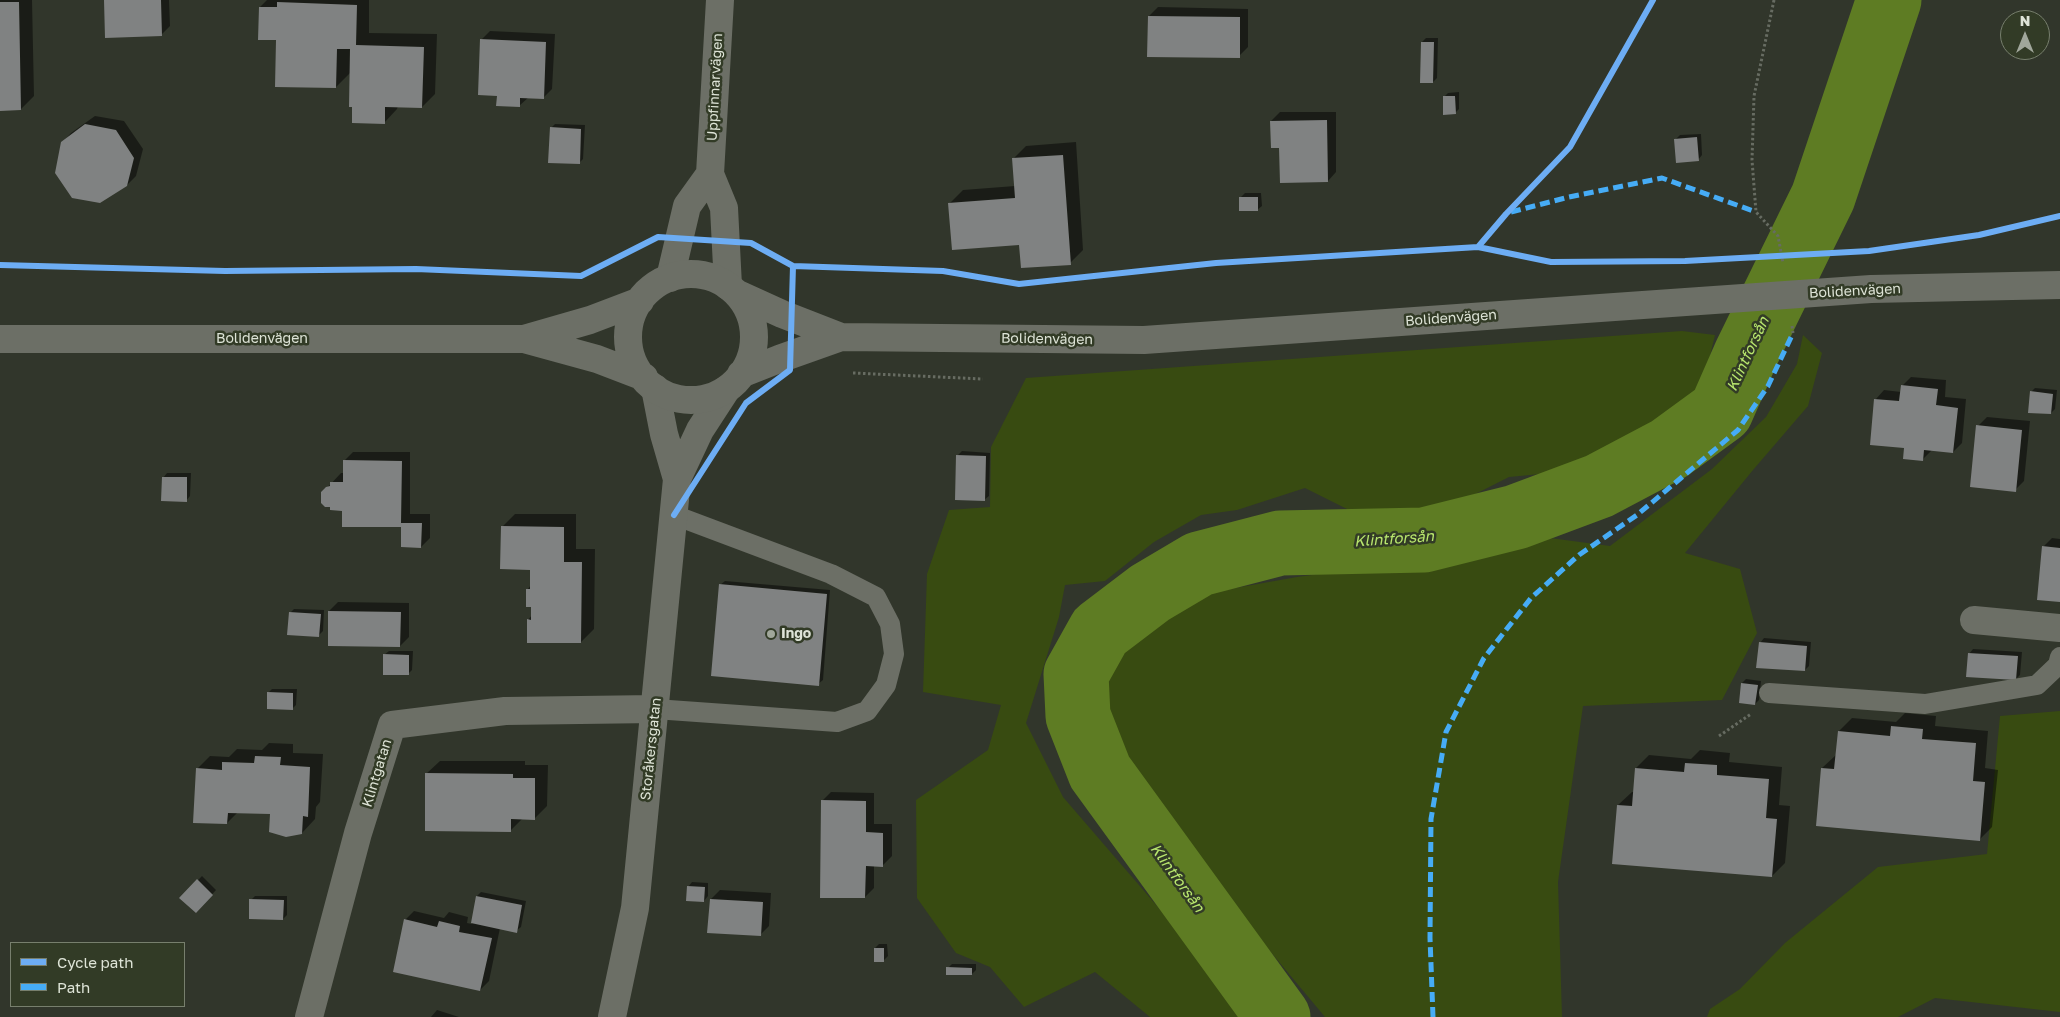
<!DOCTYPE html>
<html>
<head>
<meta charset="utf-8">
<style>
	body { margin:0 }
	#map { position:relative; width:2060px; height:1017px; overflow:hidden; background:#31362b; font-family:"Golos Text",sans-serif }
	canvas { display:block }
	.legend { position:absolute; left:10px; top:942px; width:175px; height:65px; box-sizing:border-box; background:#323b26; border:1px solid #777f6d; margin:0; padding:6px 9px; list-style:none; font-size:15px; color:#dee4d7 }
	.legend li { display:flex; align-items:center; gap:10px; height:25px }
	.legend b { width:25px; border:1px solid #777f6d }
	.north { position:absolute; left:2000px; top:10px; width:50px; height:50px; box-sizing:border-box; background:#323b26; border:1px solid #777f6d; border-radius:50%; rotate:0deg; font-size:14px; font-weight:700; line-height:20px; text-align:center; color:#dee4d7 }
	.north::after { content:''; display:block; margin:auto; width:18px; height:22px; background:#a1a79b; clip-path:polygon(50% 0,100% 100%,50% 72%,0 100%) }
</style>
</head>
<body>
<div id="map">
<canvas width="2060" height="1017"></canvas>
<ul class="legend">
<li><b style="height:6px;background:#6dadf4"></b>Cycle path</li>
<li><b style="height:6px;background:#46acf6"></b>Path</li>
</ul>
<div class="north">N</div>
</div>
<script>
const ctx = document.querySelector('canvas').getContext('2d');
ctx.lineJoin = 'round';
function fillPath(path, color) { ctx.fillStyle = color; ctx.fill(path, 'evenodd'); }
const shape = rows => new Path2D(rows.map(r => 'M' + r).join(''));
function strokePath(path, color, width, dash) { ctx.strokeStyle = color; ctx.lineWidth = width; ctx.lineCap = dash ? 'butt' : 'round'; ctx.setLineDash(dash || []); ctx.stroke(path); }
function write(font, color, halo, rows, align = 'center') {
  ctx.font = font + ' "Golos Text",sans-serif'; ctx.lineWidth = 5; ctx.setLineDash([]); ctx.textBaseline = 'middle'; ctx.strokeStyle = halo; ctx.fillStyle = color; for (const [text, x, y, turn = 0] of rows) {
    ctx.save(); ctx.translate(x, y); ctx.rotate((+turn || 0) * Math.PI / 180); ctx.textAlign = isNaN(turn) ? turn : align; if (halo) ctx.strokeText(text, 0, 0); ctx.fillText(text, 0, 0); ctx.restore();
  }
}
const green = shape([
	[1682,331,1715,335,1703,385,1657,427,1629,435,1582,470,1509,477,1432,516,1371,521,1305,488,1237,510,1201,515,1154,542,1105,581,1065,585,1059,617,1026,723,1063,797,1170,921,1248,1017,1150,1017,1095,972,1024,1007,990,967,956,953,917,898,916,800,988,750,1001,705,923,692,927,574,949,510,990,507,991,447,1026,378],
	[1803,335,1822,353,1808,406,1753,470,1685,553,1740,569,1757,633,1722,700,1583,706,1558,882,1562,1017,1325,1017,1254,932,1166,813,1104,733,1098,669,1140,624,1213,592,1297,577,1447,557,1535,536,1610,546,1712,469,1766,417,1797,364],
	[2060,711,2060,1012,1935,998,1898,1017,1707,1017,1710,1009,1740,989,1785,943,1878,867,1987,854,2000,716]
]);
const shadow = shape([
	[0,0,32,0,34,96,21,109,0,110],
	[105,0,169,0,170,26,161,35],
	[267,0,369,0,369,33,437,34,435,94,422,107,398,106,397,109,384,123,351,72,336,87,277,39,260,7],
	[1158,7,1248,9,1248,47,1239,56,1149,16],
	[490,31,555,34,552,89,543,98,529,97,519,106,481,40],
	[1426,38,1438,38,1437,78,1433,82,1422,42],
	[1459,92,1459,109,1455,113,1444,97,1448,93],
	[1280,112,1336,112,1336,172,1328,181,1280,147,1271,121],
	[95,116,124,121,143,149,136,176,127,185,62,143,71,133],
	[555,124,585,125,583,159,579,163,551,128],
	[1701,134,1702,155,1698,160,1676,139,1680,135],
	[1076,142,1083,250,1070,263,1020,244,950,203,963,190,1015,186,1013,159,1026,146],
	[1245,193,1261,193,1262,206,1257,210,1240,198],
	[1911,377,1946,380,1945,397,1966,399,1962,443,1953,452,1932,450,1923,459,1905,447,1876,399,1884,390,1901,392,1902,386],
	[2035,388,2057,390,2055,409,2051,413,2031,392],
	[1987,417,2030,421,2024,481,2015,490,1978,426],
	[962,451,990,453,989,496,984,500,957,456],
	[353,452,410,452,410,514,430,514,430,538,421,547,402,526,344,510,327,488,341,473,344,473,344,461],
	[167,473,191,473,190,496,186,501,163,478],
	[515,514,576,514,576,549,595,549,594,629,581,642,528,620,532,615,532,606,528,589,531,585,531,569,502,527],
	[2052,538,2060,539,2060,601,2043,547],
	[725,581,830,590,823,680,818,684,720,585],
	[338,602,409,603,409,637,400,646,329,611],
	[294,609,324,610,323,631,319,635,290,613],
	[1764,638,1811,642,1809,666,1805,670,1760,643],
	[1973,649,2022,652,2020,675,2016,679,1969,654],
	[389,651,413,651,412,670,408,674,384,655],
	[1746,679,1761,681,1759,700,1755,704,1742,683],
	[272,689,297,689,296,705,292,709,268,693],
	[1905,713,1936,716,1935,726,1988,731,1985,768,1998,770,1992,827,1979,840,1822,768,1836,755,1839,731,1852,718,1896,722],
	[269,743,293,744,293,753,323,754,320,802,316,807,315,819,302,833,271,813,238,812,227,823,197,769,210,756,229,757,237,749,262,750],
	[1700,750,1730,753,1729,762,1782,767,1779,805,1790,806,1785,863,1772,876,1618,805,1632,792,1634,792,1636,768,1649,755,1691,759],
	[440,761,525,761,525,765,548,765,547,806,534,819,523,818,510,831,426,774],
	[831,792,874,793,874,824,892,824,892,856,883,865,874,865,874,888,865,897,822,801],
	[202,876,216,890,196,912,181,898],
	[692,882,708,883,708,896,704,901,688,887],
	[720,890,771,893,769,926,760,935,711,899],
	[481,892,526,901,521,927,516,931,500,928,489,981,480,990,405,920,414,911,444,918,449,912,468,917,467,923,472,924,477,896],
	[255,896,287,896,287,915,283,919,251,900],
	[879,944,887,944,888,956,883,961,875,948],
	[952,964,976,964,976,970,972,974,948,968],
	[437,1010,459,1017,431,1017]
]);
const river = shape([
	[1278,1017,1100,772,1078,716,1076,674,1100,631,1150,593,1199,564,1280,543,1424,540,1516,517,1599,486,1669,449,1721,411,1746,354,1823,197,1889,0]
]);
const building = shape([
	[104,0,161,0,162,36,105,38],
	[0,2,19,2,21,110,0,111],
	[277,2,357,5,356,45,424,47,422,108,385,107,385,124,352,123,352,107,349,107,350,49,337,49,336,88,275,87,276,40,258,40,259,7,277,7],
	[1148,16,1240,17,1240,58,1147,57],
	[480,39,546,42,544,99,520,98,520,107,496,106,497,96,478,95],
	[1421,42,1434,42,1433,83,1420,83],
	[1443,96,1455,96,1456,114,1443,115],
	[1327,120,1328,182,1280,183,1279,148,1271,148,1270,121],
	[85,124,116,130,134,158,127,186,100,203,72,198,55,173,61,142],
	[550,127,581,129,580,164,548,163],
	[1697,137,1699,161,1676,163,1674,139],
	[1063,155,1071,265,1021,268,1019,245,952,250,948,203,1015,198,1012,158],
	[1239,197,1258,197,1258,211,1239,211],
	[1901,385,1938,389,1936,405,1958,408,1953,453,1924,450,1923,461,1903,459,1904,448,1870,445,1874,399,1899,401],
	[2030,391,2053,394,2051,414,2028,413],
	[1976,425,2022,430,2016,492,1970,487],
	[956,455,986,456,985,501,955,500],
	[343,460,402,461,401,523,422,523,421,548,401,547,401,527,342,527,342,511,330,510,330,507,325,507,321,503,321,492,326,487,330,486,330,482,343,482],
	[162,477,187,477,187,502,161,501],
	[501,526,564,527,564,562,582,562,581,643,527,643,527,619,531,620,531,607,526,607,526,589,530,589,530,570,500,569],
	[2042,546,2060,548,2060,602,2037,600],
	[719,584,827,594,819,686,711,676],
	[328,611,401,612,400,647,328,646],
	[289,612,321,614,319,637,287,635],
	[1759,642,1807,646,1805,671,1756,668],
	[1968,653,2018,656,2016,680,1966,677],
	[383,654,409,655,409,675,383,675],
	[1741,683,1758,685,1755,705,1739,703],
	[267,692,293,693,293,710,267,709],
	[1891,726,1923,729,1922,739,1976,743,1973,781,1985,782,1980,841,1816,826,1821,768,1834,769,1838,731,1890,736],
	[255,756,281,757,280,765,310,767,308,817,303,816,302,834,286,837,269,832,270,814,228,813,227,824,193,823,196,768,222,770,222,762,254,763],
	[1685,763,1717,765,1717,775,1769,779,1766,818,1777,819,1772,877,1612,864,1617,805,1632,806,1635,768,1684,772],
	[425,773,513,774,513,778,535,778,535,820,511,819,511,832,425,831],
	[821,800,866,801,866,832,883,833,883,867,866,866,865,898,820,898],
	[197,879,213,895,196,913,179,898],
	[687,886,705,887,704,902,686,901],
	[476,896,522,905,517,933,471,923],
	[249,899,284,900,283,920,249,919],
	[710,899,763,902,761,936,707,933],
	[404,919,437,927,439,921,460,926,459,932,492,938,480,991,393,972],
	[874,948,884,948,884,962,874,962],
	[946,967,972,968,972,975,946,975]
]);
const path = shape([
	[1774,0,1754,96,1752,160,1756,212,1778,236,1783,263],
	[1792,326,1793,333],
	[853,373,983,379],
	[1719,736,1751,714]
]);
const service = shape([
	[1769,693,1925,704,2037,685,2058,665,2060,657],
	[655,709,837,722,867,711,886,685,894,654,890,624,876,597,831,574,674,515]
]);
const minor = shape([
	[720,0,710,174,724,208,728,286],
	[670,278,687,206,710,174],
	[655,388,664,434,677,479],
	[1974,620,2060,628],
	[309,1017,358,833,392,725,505,711,655,709],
	[612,1017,635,908,677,479,700,430,726,390]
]);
const secondary = shape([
	'628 337a63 63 0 1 1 126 0a63 63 0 1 1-126 0Z',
	[738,294,782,314,841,337],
	[0,339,524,339,597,359,644,377],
	[524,339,590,320,640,301],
	[741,374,779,359,841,337,1144,340,1871,289,2060,285]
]);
const quiet = shape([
	[1511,212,1569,197,1662,178,1756,212],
	[1433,1017,1430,938,1431,819,1446,732,1484,658,1531,598,1579,555,1637,515,1738,430,1768,386,1793,333]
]);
const cycleway = shape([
	[1478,247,1506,214,1570,147,1653,0],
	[0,265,225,271,416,269,581,276,658,237,751,243,793,266,943,271,1019,284,1216,263,1478,247,1551,262,1685,261,1869,251,1979,235,2060,216],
	[674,515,746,403,790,370,793,266]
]);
const markers = [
	[771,634,5,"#a1a79b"]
];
const streetNames = [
	["Uppfinnarvägen",715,87,-87],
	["Bolidenvägen",1855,291,-3],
	["Bolidenvägen",1451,318,-4],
	["Bolidenvägen",262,339],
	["Bolidenvägen",1047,339,1],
	["Storåkersgatan",651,749,-84],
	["Klintgatan",377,773,-73]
];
const poiNames = [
	["Ingo",781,634]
];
const waterNames = [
	["Klintforsån",1748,354,-65],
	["Klintforsån",1394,539,-4],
	["Klintforsån",1177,878,54]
];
fillPath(green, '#384b11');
fillPath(shadow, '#0007');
strokePath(river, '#5e7c23', 65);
fillPath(building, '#808282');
strokePath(path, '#676c62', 3, [2.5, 2.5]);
strokePath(service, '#6c6f66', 20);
strokePath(minor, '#6c6f66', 28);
strokePath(secondary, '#6c6f66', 28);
strokePath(quiet, '#46acf6', 5, [10, 5]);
strokePath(cycleway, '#6dadf4', 6);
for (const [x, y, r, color] of markers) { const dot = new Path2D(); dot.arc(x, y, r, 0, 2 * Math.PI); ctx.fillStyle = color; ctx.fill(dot); strokePath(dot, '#323b26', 2); }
write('14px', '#dee4d7', '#323b26', streetNames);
write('bold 14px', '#dee4d7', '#323b26', poiNames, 'left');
write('italic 15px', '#b9e76e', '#323b26', waterNames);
</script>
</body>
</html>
